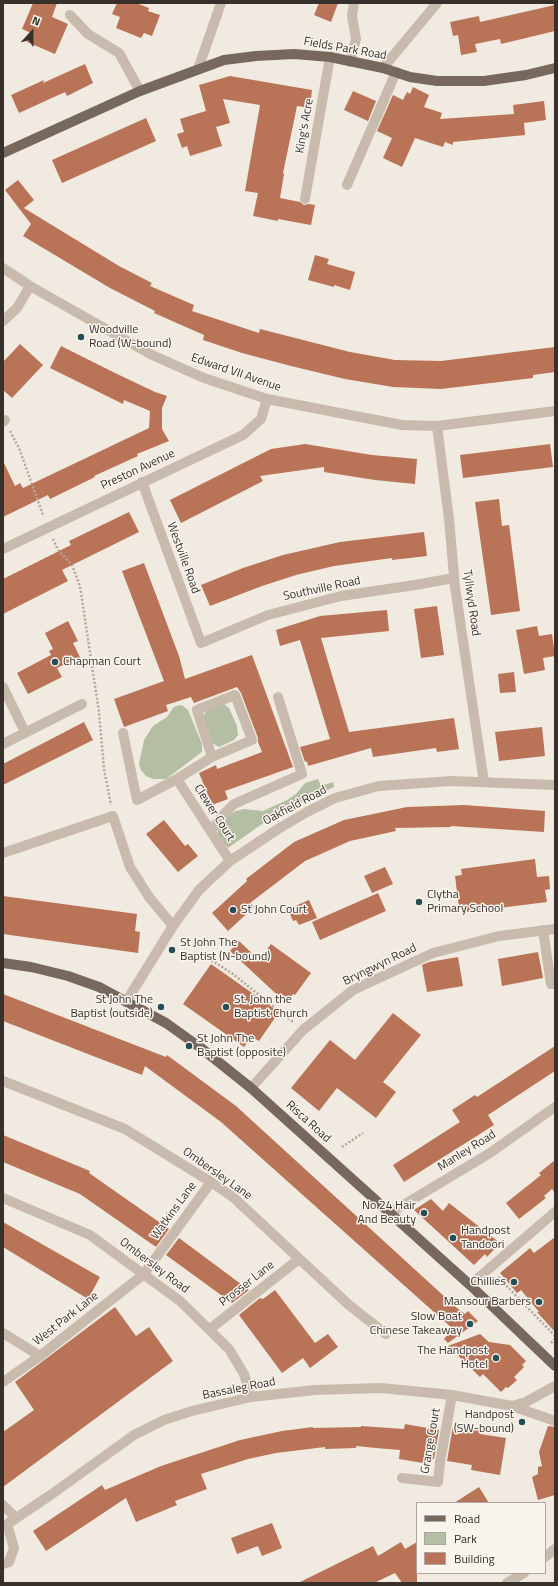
<!DOCTYPE html>
<html>
<head>
<meta charset="utf-8">
<style>
	body { margin:0 }
	#map { position:relative; width:558px; height:1586px; overflow:hidden; background:#f1eae1; font-family:"Titillium Web",sans-serif }
	canvas { display:block }
	.frame { position:absolute; inset:0; border:4px solid #37302b; pointer-events:none }
	.legend { position:absolute; left:416px; top:1502px; width:130px; height:72px; box-sizing:border-box; background:#f9f4ed; border:1px solid #aba69f; margin:0; padding:5px 7px; list-style:none; font-size:12px; color:#37302b }
	.legend li { display:flex; align-items:center; gap:8px; height:20px }
	.legend b { width:20px; border:1px solid #aba69f }
	.north { position:absolute; left:12px; top:12px; width:40px; height:40px; -webkit-text-stroke:3px #f9f4ed; paint-order:stroke; rotate:21deg; font-size:11px; font-weight:700; line-height:16px; text-align:center; color:#37302b }
	.north::after { content:''; display:block; margin:auto; width:14px; height:18px; background:#37302b; clip-path:polygon(50% 0,100% 100%,50% 72%,0 100%) }
</style>
</head>
<body>
<div id="map">
<canvas width="558" height="1586"></canvas>
<div class="frame"></div>
<ul class="legend">
<li><b style="height:5px;background:#77685e"></b>Road</li>
<li><b style="height:11px;background:#b4bea2"></b>Park</li>
<li><b style="height:11px;background:#b97357"></b>Building</li>
</ul>
<div class="north">N</div>
</div>
<script>
const ctx = document.querySelector('canvas').getContext('2d');
ctx.lineJoin = 'round';
function fillPath(path, color) { ctx.fillStyle = color; ctx.fill(path, 'evenodd'); }
const shape = rows => new Path2D(rows.map(r => 'M' + r).join(''));
function strokePath(path, color, width, dash) { ctx.strokeStyle = color; ctx.lineWidth = width; ctx.lineCap = dash ? 'butt' : 'round'; ctx.setLineDash(dash || []); ctx.stroke(path); }
function write(font, color, halo, rows, align = 'center') {
  ctx.font = font + ' "Titillium Web",sans-serif'; ctx.lineWidth = 3; ctx.setLineDash([]); ctx.textBaseline = 'middle'; ctx.strokeStyle = halo; ctx.fillStyle = color; for (const [text, x, y, turn = 0] of rows) {
    ctx.save(); ctx.translate(x, y); ctx.rotate((+turn || 0) * Math.PI / 180); ctx.textAlign = isNaN(turn) ? turn : align; if (halo) ctx.strokeText(text, 0, 0); ctx.fillText(text, 0, 0); ctx.restore();
  }
}
const green = shape([
	[224,704,229,708,237,726,238,735,234,740,219,747,212,743,203,716,207,711],
	[180,705,183,706,188,710,202,744,202,752,166,779,153,779,146,776,141,770,139,764,144,740,153,726,167,717,174,707],
	[318,779,321,786,333,782,334,787,272,817,228,848,218,835,218,828,227,817,236,811,244,809,263,811,287,800,296,794,305,783]
]);
const building = shape([
	[33,3,57,3,52,17,68,24,55,54,27,42,31,33,22,29],
	[117,3,136,3,149,8,148,11,160,15,152,36,144,33,141,38,116,28,120,17,112,14],
	[319,3,338,3,331,22,314,15],
	[555,5,555,31,501,44,500,39,475,44,477,52,461,55,458,35,453,36,450,22,479,16,480,22],
	[85,64,93,83,67,96,65,92,19,113,11,95,44,80,43,83],
	[230,76,312,90,310,108,297,106,283,173,284,174,280,198,300,202,304,205,309,204,315,205,311,225,278,219,278,221,253,216,258,193,245,191,260,105,223,99,230,123,216,127,222,146,190,156,187,146,182,148,177,134,184,132,180,119,206,111,199,85],
	[413,87,429,95,424,107,442,113,440,119,514,114,513,105,544,101,546,120,524,123,525,135,453,142,453,145,445,142,443,147,415,138,402,167,383,158,392,138,377,131,393,95,403,100,407,92,410,94],
	[353,91,376,101,368,121,344,110],
	[146,118,156,141,62,183,52,160],
	[18,180,34,200,24,208,119,266,152,283,150,286,194,305,192,311,259,333,260,329,350,352,395,360,441,361,555,347,555,372,533,375,533,378,441,389,393,387,345,379,291,366,242,353,203,340,204,335,154,313,155,311,110,288,23,236,31,224,5,190],
	[315,255,329,259,327,264,355,272,350,290,334,285,334,287,308,280],
	[20,344,43,365,12,398,3,390,3,362],
	[61,346,115,373,155,392,167,396,162,408,162,429,169,441,137,454,138,456,94,476,95,477,50,499,48,495,3,517,3,461,15,486,20,483,23,488,149,428,150,411,124,400,123,404,50,368],
	[305,444,372,455,417,459,415,484,375,480,324,472,324,467,260,476,263,481,181,523,170,500,271,449],
	[550,444,553,467,463,478,460,455],
	[499,499,502,526,509,525,520,611,491,615,475,502],
	[129,512,139,532,62,570,68,581,3,614,3,579,71,545,69,541],
	[424,532,427,556,392,560,392,558,334,566,296,575,262,586,210,606,201,585,243,568,283,555,340,542],
	[144,563,179,656,185,679,252,655,293,767,225,791,228,799,212,805,199,773,216,765,217,769,262,752,258,742,258,738,241,693,237,687,194,703,191,697,166,705,168,711,124,727,114,699,164,681,122,571],
	[437,606,444,655,421,658,414,609],
	[387,610,389,631,321,638,349,732,454,718,459,749,437,752,436,748,373,757,371,748,308,766,307,761,305,762,300,747,330,739,300,640,280,646,276,630,320,616],
	[68,621,78,641,73,643,80,657,57,668,62,677,28,694,17,673,51,655,49,651,53,649,45,633],
	[537,626,539,636,552,634,555,656,543,658,545,670,524,674,516,630],
	[514,672,516,692,500,693,498,674],
	[84,722,93,740,3,785,3,764],
	[542,727,545,756,499,761,495,732],
	[464,805,545,811,544,832,451,826,451,827,395,828,396,831,350,841,305,861,250,903,254,907,228,931,212,913,247,881,246,879,294,842,344,820,407,807],
	[164,820,185,846,188,844,198,856,178,872,146,834],
	[535,859,537,877,549,876,550,889,545,890,547,902,467,912,466,907,459,908,455,876,462,875,461,869],
	[385,867,393,884,372,893,364,876],
	[378,893,386,911,320,940,312,922],
	[3,896,137,914,135,931,140,932,138,953,3,934],
	[309,900,317,918,299,925,296,920,293,921,288,909],
	[239,941,259,960,271,944,311,973,295,995,293,994,286,1003,230,951],
	[538,952,543,978,502,986,498,959],
	[458,957,463,986,427,992,422,965,429,962],
	[211,964,279,1012,259,1041,252,1037,244,1047,183,1004],
	[3,994,166,1057,167,1055,236,1106,457,1308,465,1314,468,1311,478,1321,448,1343,444,1339,453,1329,221,1122,145,1066,142,1075,3,1021],
	[393,1013,421,1035,383,1082,396,1092,376,1118,337,1088,319,1111,291,1088,330,1040,355,1060],
	[555,1046,555,1071,488,1115,494,1125,404,1182,393,1165,460,1122,452,1110,475,1095,477,1097],
	[3,1135,90,1171,89,1173,169,1229,156,1247,80,1194,3,1162],
	[555,1160,555,1193,552,1189,544,1196,546,1198,519,1219,506,1203,541,1175,539,1173],
	[431,1199,443,1211,449,1203,500,1243,487,1257,485,1254,474,1265,414,1210],
	[3,1222,100,1277,88,1299,3,1247],
	[555,1237,555,1332,537,1312,539,1312,521,1290,517,1293,500,1273,530,1248,534,1253],
	[179,1238,249,1290,232,1303,166,1255],
	[275,1290,315,1343,328,1334,338,1347,310,1368,303,1358,282,1373,239,1315,260,1298,263,1299],
	[115,1307,136,1336,149,1327,173,1361,3,1487,3,1432,34,1410,15,1382],
	[480,1334,489,1342,510,1345,526,1361,522,1365,524,1367,514,1377,517,1380,508,1388,506,1387,501,1392,483,1374,480,1377,448,1346],
	[405,1424,439,1430,434,1459,430,1458,429,1464,399,1459,400,1450,376,1448,356,1446,356,1448,325,1449,325,1447,276,1453,248,1459,201,1474,207,1489,175,1501,177,1505,136,1522,126,1498,46,1551,33,1531,102,1485,105,1490,161,1466,240,1440,282,1431,313,1427,313,1428,361,1427,361,1426,404,1429],
	[453,1426,480,1430,480,1434,506,1438,500,1475,471,1470,472,1465,447,1461],
	[548,1426,555,1427,555,1495,538,1500,532,1477,538,1474,538,1467,542,1466,539,1452],
	[479,1487,489,1503,454,1503],
	[272,1523,282,1548,262,1556,258,1546,237,1554,231,1538],
	[401,1542,405,1549,417,1542,417,1583,402,1583,395,1573,374,1583,298,1583,373,1546,378,1556]
]);
const path = shape([
	[10,431,19,448,43,515],
	[53,539,58,550,72,565,80,586,99,712,104,769,111,805],
	[208,958,233,974,293,1022],
	[342,1147,363,1133],
	[498,1277,555,1336],
	[551,1343,555,1339]
]);
const minor = shape([
	[70,15,88,34,119,53,140,91],
	[350,62,356,39,352,16,354,3],
	[383,68,437,3],
	[198,69,221,3],
	[347,185,396,72],
	[305,199,330,57],
	[3,268,30,286,152,355,204,378,267,399,402,425,437,426,555,411],
	[3,321,17,308,30,286],
	[3,422,5,420],
	[437,426,449,519,455,587,484,782],
	[142,482,201,643,268,615,341,596,415,585,454,578],
	[3,549,243,435,261,419,267,399],
	[3,687,25,732],
	[123,733,137,800,177,779],
	[3,744,82,704],
	[212,757,197,710,235,695,252,740,212,757,177,779,230,861],
	[211,831,223,815,234,804,302,774,278,697],
	[3,853,113,816,130,867,149,897,173,926],
	[543,930,551,984,555,984],
	[126,1002,173,926,199,890,230,861,278,829,307,812,335,798,379,786,451,781,555,785],
	[3,1081,125,1129,211,1182,234,1198,349,1305,386,1334],
	[251,1088,303,1030,353,990,433,953,499,936,555,929],
	[3,1198,90,1235,180,1301,229,1349,244,1374,251,1397],
	[390,1213,490,1153,555,1107],
	[470,1285,555,1212],
	[210,1329,299,1259],
	[3,1333,40,1356],
	[3,1382,40,1356,144,1274,211,1182],
	[512,1406,526,1402,555,1386],
	[402,1478,438,1482,440,1462,452,1395],
	[3,1505,16,1518],
	[3,1527,52,1494,134,1435,164,1420,192,1411,251,1397,315,1390,381,1388,452,1395,512,1406,555,1421],
	[545,1557,555,1549],
	[3,1564,9,1562,14,1548,7,1524],
	[507,1583,524,1573]
]);
const major = shape([
	[3,153,140,91,224,60,256,56,294,54,330,57,383,68,410,77,437,81,484,81,526,75,555,68],
	[3,963,31,967,68,976,99,987,166,1023,201,1048,251,1088,470,1285,555,1366]
]);
const markers = [
	[81,337,4,"#254f54"],
	[55,662,4,"#254f54"],
	[419,902,4,"#254f54"],
	[233,910,4,"#254f54"],
	[172,950,4,"#254f54"],
	[161,1007,4,"#254f54"],
	[226,1007,4,"#254f54"],
	[189,1046,4,"#254f54"],
	[424,1213,4,"#254f54"],
	[453,1238,4,"#254f54"],
	[514,1282,4,"#254f54"],
	[539,1302,4,"#254f54"],
	[470,1324,4,"#254f54"],
	[496,1358,4,"#254f54"],
	[522,1422,4,"#254f54"]
];
const streetNames = [
	["Fields Park Road",345,49,10],
	["King's Acre",305,126,-80],
	["Edward VII Avenue",236,373,19],
	["Preston Avenue",138,470,-25],
	["Westville Road",183,558,70],
	["Southville Road",322,589,-12],
	["Tyllwyd Road",471,603,82],
	["Oakfield Road",295,806,-28],
	["Clewer Court",214,813,57],
	["Bryngwyn Road",380,965,-26],
	["Risca Road",308,1122,42],
	["Manley Road",467,1151,-32],
	["Ombersley Lane",217,1174,35],
	["Watkins Lane",174,1211,-54],
	["Ombersley Road",154,1266,37],
	["Prosser Lane",247,1284,-38],
	["West Park Lane",66,1319,-38],
	["Bassaleg Road",239,1389,-11],
	["Grange Court",431,1441,-80]
];
const poiNames = [
	["Woodville",89,330],
	["Road (W-bound)",89,344],
	["Chapman Court",63,662],
	["Clytha",427,895],
	["Primary School",427,909],
	["St John Court",241,910],
	["St John The",180,943],
	["Baptist (N-bound)",180,957],
	["St John The",153,1000,"right"],
	["Baptist (outside)",153,1014,"right"],
	["St. John the",234,1000],
	["Baptist Church",234,1014],
	["St John The",197,1039],
	["Baptist (opposite)",197,1053],
	["No 24 Hair",416,1206,"right"],
	["And Beauty",416,1220,"right"],
	["Handpost",461,1231],
	["Tandoori",461,1245],
	["Chillies",506,1282,"right"],
	["Mansour Barbers",531,1302,"right"],
	["Slow Boat",462,1317,"right"],
	["Chinese Takeaway",462,1331,"right"],
	["The Handpost",488,1351,"right"],
	["Hotel",488,1365,"right"],
	["Handpost",514,1415,"right"],
	["(SW-bound)",514,1429,"right"]
];
fillPath(green, '#b4bea2');
fillPath(building, '#b97357');
strokePath(path, '#b4a598', 2.5, [2, 2]);
strokePath(minor, '#c8bbae', 10);
strokePath(major, '#77685e', 10);
for (const [x, y, r, color] of markers) { const dot = new Path2D(); dot.arc(x, y, r, 0, 2 * Math.PI); ctx.fillStyle = color; ctx.fill(dot); strokePath(dot, '#f9f4ed', 1.5); }
write('12px', '#37302b', '#f9f4ed', streetNames);
write('12px', '#37302b', '#f9f4ed', poiNames, 'left');
</script>
</body>
</html>
